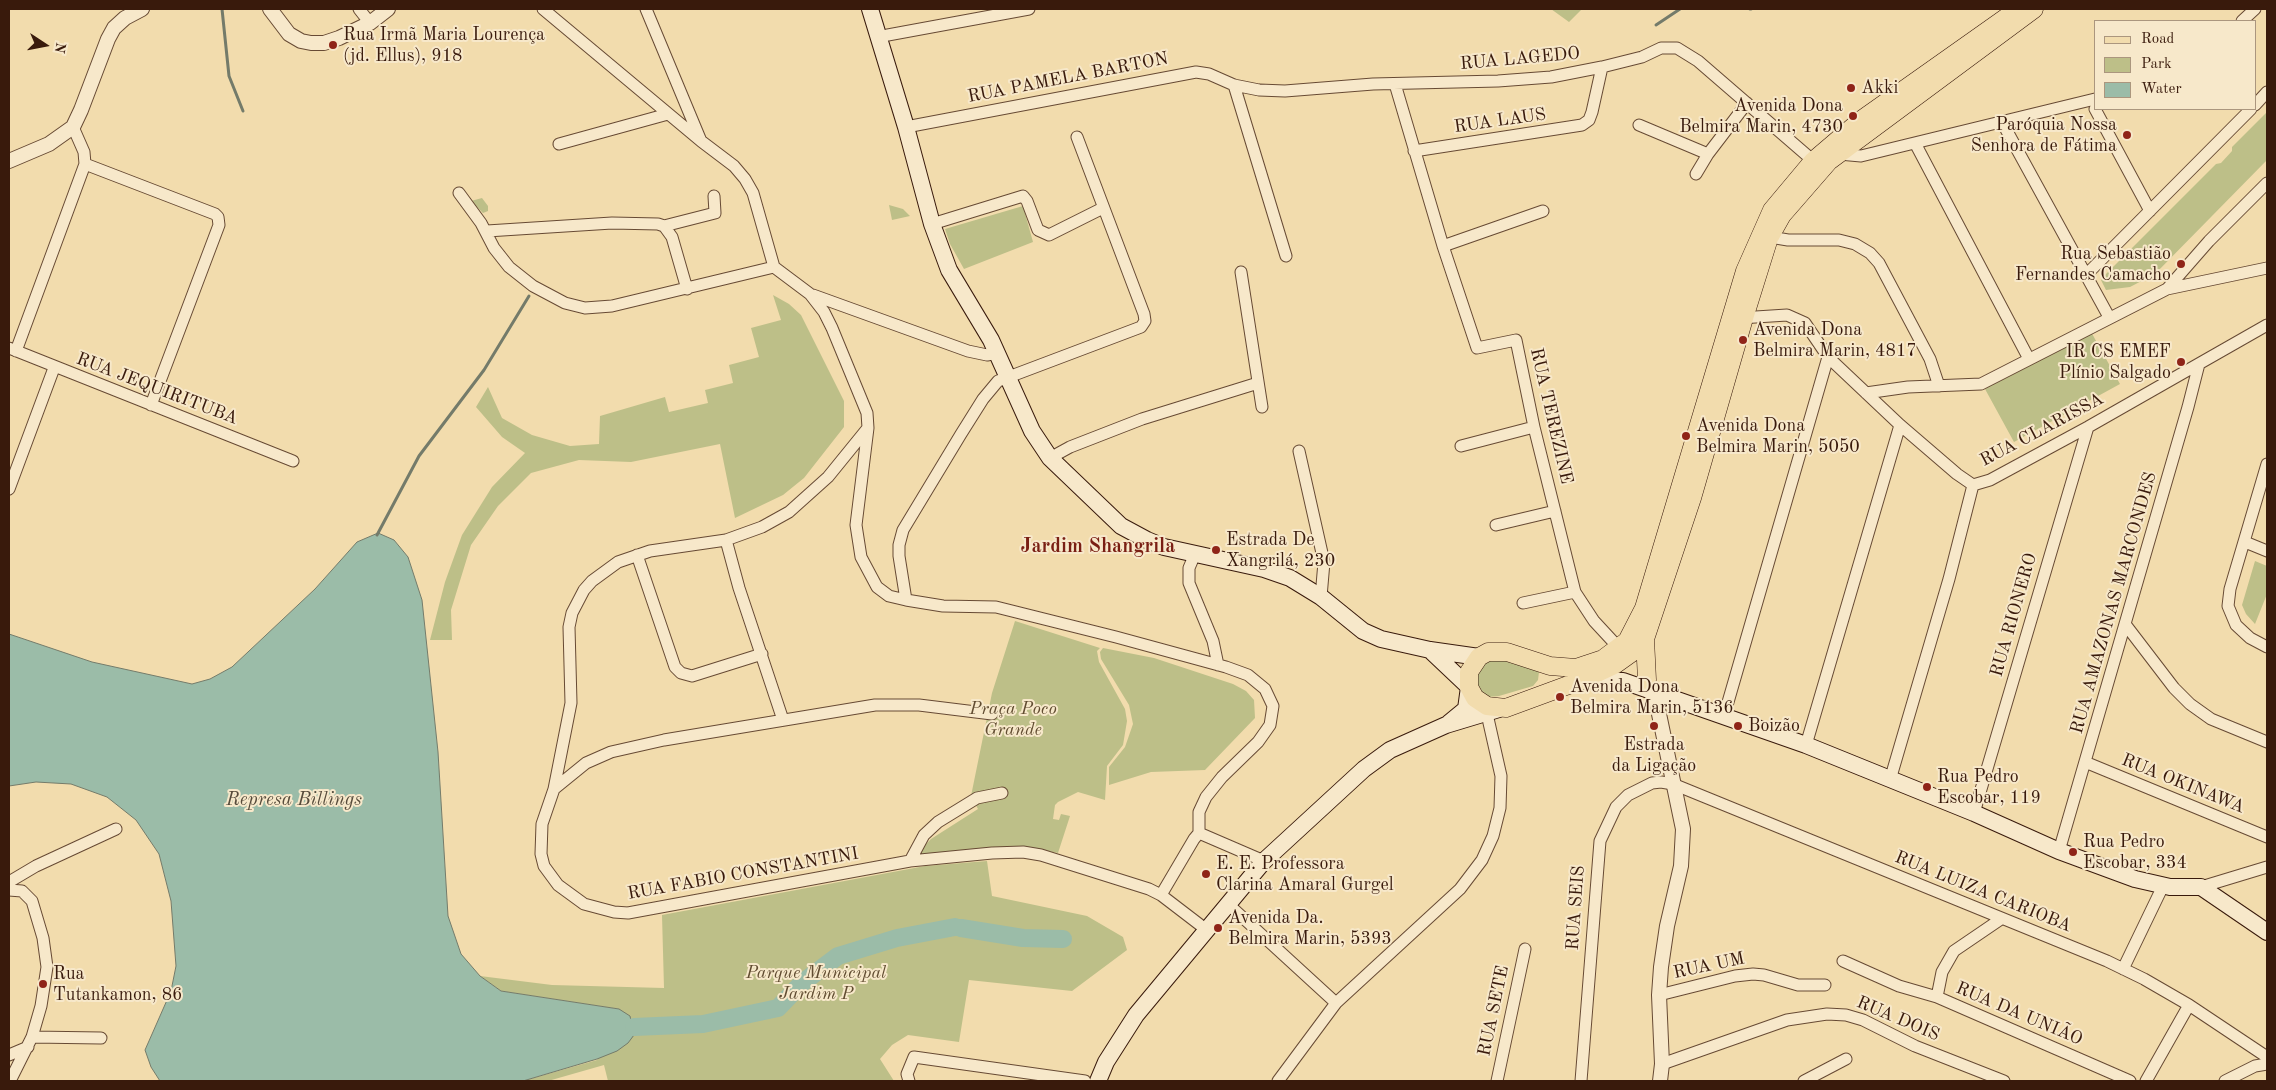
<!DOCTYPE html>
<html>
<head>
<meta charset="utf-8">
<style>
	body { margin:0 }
	#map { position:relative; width:2276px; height:1090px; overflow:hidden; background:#f2dcad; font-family:"Old Standard TT",serif }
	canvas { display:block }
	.frame { position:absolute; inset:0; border:10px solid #391a0c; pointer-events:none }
	.legend { position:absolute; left:2094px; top:20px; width:162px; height:90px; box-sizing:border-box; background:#f7e8ca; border:1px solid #ab967e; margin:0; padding:6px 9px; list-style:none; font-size:15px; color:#391a0c }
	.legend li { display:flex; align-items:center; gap:10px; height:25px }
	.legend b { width:25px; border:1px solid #ab967e }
	.north { position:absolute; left:20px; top:20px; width:50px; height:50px; -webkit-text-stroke:4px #f7e8ca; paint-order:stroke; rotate:101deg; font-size:14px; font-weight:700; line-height:20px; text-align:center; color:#391a0c }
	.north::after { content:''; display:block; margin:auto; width:18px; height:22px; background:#391a0c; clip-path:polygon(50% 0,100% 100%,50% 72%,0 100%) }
</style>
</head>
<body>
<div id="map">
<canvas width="2276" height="1090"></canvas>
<div class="frame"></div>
<ul class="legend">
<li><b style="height:6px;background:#f2dcad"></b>Road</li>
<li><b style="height:14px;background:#bdbf88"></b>Park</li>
<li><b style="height:14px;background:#9bbca8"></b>Water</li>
</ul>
<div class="north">N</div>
</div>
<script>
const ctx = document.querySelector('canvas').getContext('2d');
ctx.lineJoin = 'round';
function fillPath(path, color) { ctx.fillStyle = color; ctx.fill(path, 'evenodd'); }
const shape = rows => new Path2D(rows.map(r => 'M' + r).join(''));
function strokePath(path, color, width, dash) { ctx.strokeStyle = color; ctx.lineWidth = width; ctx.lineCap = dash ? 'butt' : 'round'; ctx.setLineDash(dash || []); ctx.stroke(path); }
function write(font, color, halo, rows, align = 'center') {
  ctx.font = font + ' "Old Standard TT",serif'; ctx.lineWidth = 4; ctx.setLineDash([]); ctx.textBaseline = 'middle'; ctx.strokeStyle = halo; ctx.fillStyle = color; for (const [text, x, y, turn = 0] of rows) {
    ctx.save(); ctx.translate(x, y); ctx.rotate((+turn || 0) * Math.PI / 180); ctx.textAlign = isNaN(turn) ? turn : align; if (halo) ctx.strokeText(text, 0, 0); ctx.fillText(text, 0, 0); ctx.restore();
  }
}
const green = shape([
	[1551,9,1582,9,1569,22],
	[2267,112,2267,160,2155,274,2130,287,2106,290,2101,280,2106,274,2216,164,2221,163,2232,151,2232,147],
	[482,198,488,206,488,211,483,213,471,201],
	[889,205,903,209,910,216,892,220],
	[1023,206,1033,242,964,269,950,244,945,229],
	[773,295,789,304,801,315,844,401,844,427,804,478,783,495,735,518,720,444,631,462,579,460,531,473,498,506,471,545,451,610,452,640,430,640,445,582,462,535,492,487,525,453,502,437,476,407,488,387,502,418,532,435,570,446,599,444,600,416,665,397,669,412,708,403,705,390,733,383,729,365,759,357,751,328,781,320],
	[2090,330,2120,384,2014,442,1985,389],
	[2255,561,2267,566,2267,594,2255,624,2246,614,2242,605],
	[1015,621,1100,648,1097,651,1099,662,1125,709,1127,721,1123,745,1107,766,1105,800,1078,792,1058,802,1055,805,1053,819,1059,820,1061,814,1070,816,1058,853,1036,849,922,858,918,852,931,839,978,809,971,796,992,693],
	[1103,648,1154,658,1233,684,1246,691,1254,700,1255,718,1205,770,1151,772,1109,785,1109,767,1125,747,1133,724,1129,705,1101,659,1100,652],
	[1487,655,1535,668,1539,672,1538,680,1533,686,1499,696,1488,697,1477,693,1473,666],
	[987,861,992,896,1087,916,1123,937,1127,950,1072,991,969,980,959,1042,908,1035,892,1045,880,1059,894,1081,608,1081,604,1065,548,1081,523,1081,597,1060,619,1009,501,991,480,976,552,985,664,988,662,915,925,866]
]);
const water = shape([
	[378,533,394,540,408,557,422,600,438,752,448,916,461,954,480,976,501,991,619,1009,630,1016,634,1035,628,1043,617,1051,597,1059,523,1081,160,1081,151,1067,145,1050,171,991,176,966,171,901,159,854,136,820,107,797,71,784,36,782,9,786,9,634,92,662,192,684,210,679,232,667,315,589,357,542,378,533]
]);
const stream = shape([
	[222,9,229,76,243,111],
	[1750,9,1751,9],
	[1656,25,1680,9],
	[377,535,419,456,484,370,529,296]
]);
const river = shape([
	[961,928,1023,938,1063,939],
	[634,1027,703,1024,778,1008,802,983,838,956,897,938,955,927]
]);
const minor = shape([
	[359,9,370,23],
	[543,9,701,141],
	[646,9,701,141,734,166,745,179,753,193,774,267],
	[2242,21,2255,9],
	[877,37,1029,9],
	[1395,84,1443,246,1477,348,1516,340,1534,427,1575,592,1594,621,1619,648],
	[1234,85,1286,256],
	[2255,105,2267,92],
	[2095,109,2150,211],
	[2002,122,2109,317],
	[1639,125,1708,154],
	[906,127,1196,72,1209,74,1234,85,1259,90,1285,91,1373,84,1498,81,1551,77,1602,67,1642,57,1661,48,1677,48,1698,61,1817,164],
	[1915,143,2029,359],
	[559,144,668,114],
	[1414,151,1582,125,1589,120,1592,112,1602,67],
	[1839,154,1861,156,2095,99],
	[85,164,215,214,218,217,219,225,151,405],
	[1696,174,1708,154,1747,103],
	[459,193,481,223,494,248,509,267,533,286,565,303,585,308,612,306,774,267,810,294,824,312,832,328,867,413,868,428,856,525,861,557,877,587,889,596,906,600,943,606,996,607,1116,637,1226,667,1248,675,1265,689,1273,706,1270,725,1258,742,1222,777,1206,797,1199,812,1199,833],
	[932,224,1023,196,1027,201,1038,230,1049,235,1103,208],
	[664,226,715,213,714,196],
	[487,231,612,223,658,224,664,226,672,237,687,289],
	[1764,236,1788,240,1839,240,1855,244,1870,253,1879,263,1930,359,1939,386],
	[1443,246,1543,211],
	[1241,272,1262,407],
	[2085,276,2251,109],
	[2167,289,2209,241,2267,183],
	[813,295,968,351,987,355,998,353],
	[1740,318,1787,315,1805,323,1828,357,1900,425,1957,474,1973,485,1990,480,2088,427,2267,325],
	[9,348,293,461],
	[16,351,85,164,84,152,73,127],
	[1866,393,1908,387,1981,384,2167,289,2267,268],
	[1461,446,1534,427],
	[1299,451,1324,562,1321,597],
	[1050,458,1070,447,1142,419,1258,383],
	[2267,464,2230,589,2228,606,2236,625,2250,638,2267,647],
	[9,489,54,368],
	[1496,525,1555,511],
	[726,540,739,588,783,720],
	[2245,542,2267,551],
	[1195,554,1189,568,1189,583,1213,641,1218,665],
	[637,555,675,667,681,673,692,676,762,654],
	[906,600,899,556,899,545,903,530,961,434,983,399,998,381,1141,327,1145,321,1144,314,1077,137],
	[1523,603,1575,592],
	[2125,624,2174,688,2190,704,2211,719,2267,742],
	[992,714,919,705,875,705,664,740,611,752,586,763,554,789,542,824,541,854,544,866,558,885,584,904,614,912,628,913,910,861,992,853,1023,852,1041,855,1149,889,1161,895,1208,931],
	[1724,716,1828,357],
	[1806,745,1900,425],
	[2085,762,2267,837],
	[1890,780,1949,579,1973,485],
	[554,789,571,703,569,627,572,613,584,590,592,581,618,562,650,551,726,540,762,527,789,512,828,477,867,429],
	[1974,813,2088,427],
	[2059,851,2188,407,2199,364],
	[910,861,924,835,938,822,977,798,1002,793],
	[9,882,36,866,116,829],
	[2201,887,2267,867],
	[9,890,22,891,32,901,43,938,47,967,41,1006,32,1037,10,1081],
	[1161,895,1194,839,1199,833,1264,861],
	[1228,904,1336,1003],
	[2001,919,1954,951,1942,972,1937,997,2130,1081],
	[1843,961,1899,986,1937,997],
	[2123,969,2163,886],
	[1659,995,1735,976,1753,974,1764,975,1798,985,1825,985],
	[32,1037,101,1038],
	[9,1055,28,1047],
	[1662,1064,1787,1020,1827,1014,1846,1015,1863,1020,1915,1046,2004,1081],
	[909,1081,907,1074,914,1057,1085,1081],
	[1278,1081,1336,1003,1460,889,1482,860,1493,836,1500,808,1501,776,1487,714],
	[1497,1081,1525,949],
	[1581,1081,1600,841,1616,807,1628,795,1652,783,1661,782,1673,784,2107,961,2144,979,2189,1005,2267,1057],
	[1804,1081,1846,1059],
	[2146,1081,2189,1005],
	[2225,1081,2255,1066,2267,1064]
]);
const tertiary = shape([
	[270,9,289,34,301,41,311,43,324,43,339,38,370,23,388,9],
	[9,161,49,144,73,127,81,110,108,39,114,28,125,18,142,9],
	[1654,690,1683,829,1681,866,1667,926,1661,967,1659,995,1662,1064,1660,1081]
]);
const secondary = shape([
	[870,9,906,127,932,224,949,270,991,340,1032,431,1050,458,1121,526,1147,540,1164,547,1264,569,1290,578,1321,597,1363,631,1381,639,1430,650,1479,657],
	[1432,652,1469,687,1466,709,1449,723],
	[1582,680,1623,681,1806,745,1974,813,2059,851,2135,879,2170,887,2201,887,2267,932],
	[1098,1081,1106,1062,1136,1015,1264,861,1364,769,1390,750,1446,725,1499,709]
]);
const primary = shape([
	[2018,9,1861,120,1813,161,1772,210,1745,271,1644,608,1627,641,1603,659,1576,668,1550,666,1507,652,1488,652,1479,657,1469,672,1469,687,1475,698,1487,706,1506,708,1582,680,1616,664,1637,649,1645,639,1692,498,1744,318,1769,238,1782,215,1829,161,2034,9],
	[1645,639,1647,680]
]);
const markers = [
	[333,45,5,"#8f2418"],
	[1851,88,5,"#8f2418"],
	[1853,116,5,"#8f2418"],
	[2127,135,5,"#8f2418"],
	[2181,264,5,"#8f2418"],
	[1743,340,5,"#8f2418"],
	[2181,362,5,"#8f2418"],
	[1686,436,5,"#8f2418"],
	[1216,550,5,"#8f2418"],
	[1560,697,5,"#8f2418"],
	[1654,726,5,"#8f2418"],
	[1738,726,5,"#8f2418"],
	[1927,787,5,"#8f2418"],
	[2073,852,5,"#8f2418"],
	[1206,874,5,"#8f2418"],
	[1218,928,5,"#8f2418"],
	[43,984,5,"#8f2418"]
];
const poiNames = [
	["Rua Irmã Maria Lourença",343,35],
	["(jd. Ellus), 918",343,56],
	["Akki",1861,88],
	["Avenida Dona",1843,106,"right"],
	["Belmira Marin, 4730",1843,127,"right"],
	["Paróquia Nossa",2117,125,"right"],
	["Senhora de Fátima",2117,146,"right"],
	["Rua Sebastião",2171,254,"right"],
	["Fernandes Camacho",2171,275,"right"],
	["Avenida Dona",1753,330],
	["Belmira Marin, 4817",1753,351],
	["IR CS EMEF",2171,352,"right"],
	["Plínio Salgado",2171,373,"right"],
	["Avenida Dona",1696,426],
	["Belmira Marin, 5050",1696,447],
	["Estrada De",1226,540],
	["Xangrilá, 230",1226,561],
	["Avenida Dona",1570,687],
	["Belmira Marin, 5136",1570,708],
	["Boizão",1748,726],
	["Estrada",1654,745,"center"],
	["da Ligação",1654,766,"center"],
	["Rua Pedro",1937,777],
	["Escobar, 119",1937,798],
	["Rua Pedro",2083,842],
	["Escobar, 334",2083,863],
	["E. E. Professora",1216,864],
	["Clarina Amaral Gurgel",1216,885],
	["Avenida Da.",1228,918],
	["Belmira Marin, 5393",1228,939],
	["Rua",53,974],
	["Tutankamon, 86",53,995]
];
const streetNames = [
	["RUA LAGEDO",1520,59,-5],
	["RUA PAMELA BARTON",1068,78,-11],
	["RUA LAUS",1500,121,-8],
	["RUA JEQUIRITUBA",157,389,21],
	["RUA TEREZINE",1551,416,77],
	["RUA CLARISSA",2042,430,-28],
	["RUA AMAZONAS MARCONDES",2114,603,-74],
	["RUA RIONERO",2014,615,-74],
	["RUA OKINAWA",2183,784,22],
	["RUA FABIO CONSTANTINI",743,874,-10],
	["RUA LUIZA CARIOBA",1983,892,22],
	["RUA SEIS",1576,908,-86],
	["RUA UM",1709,966,-12],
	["RUA SETE",1494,1011,-78],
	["RUA DA UNIÃO",2019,1014,23],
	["RUA DOIS",1898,1019,23]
];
const parkNames = [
	["Praça Poco",1013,709],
	["Grande",1013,730],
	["Parque Municipal",816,973],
	["Jardim P",816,994]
];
const waterNames = [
	["Represa Billings",294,800]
];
const quarterNames = [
	["Jardim Shangrila",1098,547]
];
fillPath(green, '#bdbf88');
fillPath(water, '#9bbca8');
strokePath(water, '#747b6a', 1);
strokePath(stream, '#747b6a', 3);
strokePath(river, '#9bbca8', 18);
strokePath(minor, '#674a34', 13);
strokePath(tertiary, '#674a34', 16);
strokePath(secondary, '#391a0c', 18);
strokePath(primary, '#391a0c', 19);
strokePath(minor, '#f7e8ca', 11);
strokePath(tertiary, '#f7e8ca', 14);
strokePath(secondary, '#f7e8ca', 16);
strokePath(primary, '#f2dcad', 18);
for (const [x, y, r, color] of markers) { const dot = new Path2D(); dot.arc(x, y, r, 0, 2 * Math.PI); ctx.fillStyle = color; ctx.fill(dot); strokePath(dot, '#f7e8ca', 2); }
write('18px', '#391a0c', '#f7e8ca', poiNames, 'left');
write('18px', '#391a0c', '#f7e8ca', streetNames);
write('italic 18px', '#614c31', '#f7e8ca', parkNames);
write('italic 19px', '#564b3b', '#f7e8ca', waterNames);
write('bold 20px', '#7a1f14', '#f7e8ca', quarterNames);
</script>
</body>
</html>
